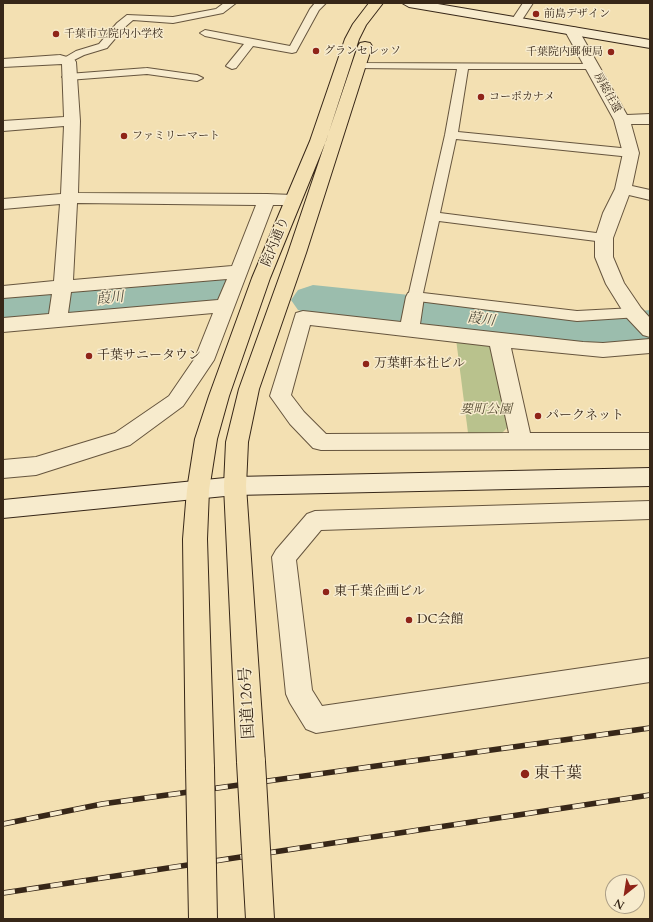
<!DOCTYPE html>
<html>
<head>
<meta charset="utf-8">
<style>
	body { margin:0 }
	#map { position:relative; width:653px; height:922px; overflow:hidden; background:#f3e0b2; font-family:Cardo,serif }
	canvas { display:block }
	.frame { position:absolute; inset:0; border:4px solid #372718; pointer-events:none }
	.north { position:absolute; left:605px; top:874px; width:40px; height:40px; box-sizing:border-box; background:#f7ebcd; border:1px solid #aa9d85; border-radius:50%; rotate:210deg; font-size:11px; font-weight:700; line-height:16px; text-align:center; color:#372718 }
	.north::after { content:''; display:block; margin:auto; width:14px; height:18px; background:#8f2418; clip-path:polygon(50% 0,100% 100%,50% 72%,0 100%) }
</style>
</head>
<body>
<div id="map">
<canvas width="653" height="922"></canvas>
<div class="frame"></div>
<div class="north">N</div>
</div>
<script>
const ctx = document.querySelector('canvas').getContext('2d');
ctx.lineJoin = 'round';
function fillPath(path, color) { ctx.fillStyle = color; ctx.fill(path, 'evenodd'); }
const shape = rows => new Path2D(rows.map(r => 'M' + r).join(''));
function strokePath(path, color, width, dash) { ctx.strokeStyle = color; ctx.lineWidth = width; ctx.lineCap = dash ? 'butt' : 'round'; ctx.setLineDash(dash || []); ctx.stroke(path); }
function write(font, color, halo, rows, align = 'center') {
  ctx.font = font + ' Cardo,"Noto Serif JP",serif'; ctx.lineWidth = 3; ctx.setLineDash([]); ctx.textBaseline = 'middle'; ctx.strokeStyle = halo; ctx.fillStyle = color; for (const [text, x, y, turn = 0] of rows) {
    ctx.save(); ctx.translate(x, y); ctx.rotate((+turn || 0) * Math.PI / 180); ctx.textAlign = isNaN(turn) ? turn : align; if (halo) ctx.strokeText(text, 0, 0); ctx.fillText(text, 0, 0); ctx.restore();
  }
}
const green = shape([
	[456,339,486,343,494,348,510,425,501,434,468,433]
]);
const river = shape([
	[217,275,232,279,239,289,232,299,217,303,3,325,3,295,217,275],
	[313,285,448,299,566,314,613,314,650,310,650,342,613,346,566,346,448,329,313,315,298,310,291,300,298,290,313,285]
]);
const lane = shape([
	[224,3,236,3,223,13,173,23,133,20,125,27,107,48,84,55,68,63,64,64,59,61,76,51,99,44,117,23,127,15,173,17,216,9,224,3],
	[315,3,326,3,319,10,296,52,292,53,253,46,236,68,232,69,226,66,244,44,205,36,200,33,205,30,290,46,310,9,315,3],
	[523,3,533,3,520,23,512,23,511,21,523,3],
	[359,63,595,64,597,66,595,68,591,69,468,69,458,132,631,149,635,150,637,153,635,156,631,157,456,139,440,213,604,234,609,235,611,238,609,241,604,242,439,221,423,293,577,311,634,308,639,309,641,313,639,317,577,321,410,300,408,297,445,135,457,69,355,68,353,66,359,63],
	[147,68,197,75,203,78,197,81,147,74,68,80,62,77,68,74,147,68]
]);
const street = shape([
	[572,27,577,28,579,31,627,115,650,114,650,124,631,124,639,153,632,186,650,190,650,200,629,195,613,238,613,257,624,283,641,308,650,318,650,337,643,335,627,318,606,284,595,257,595,238,603,213,615,189,623,153,614,120,565,31,567,28,572,27],
	[60,55,74,59,76,62,80,121,78,193,267,194,293,195,299,196,301,200,299,204,293,205,273,205,214,360,183,406,130,445,36,475,3,478,3,460,36,457,115,433,169,396,195,358,213,313,3,332,3,318,49,314,52,294,3,298,3,286,54,281,60,204,3,209,3,199,61,194,64,126,3,131,3,121,64,117,62,64,3,67,3,59,60,55],
	[77,203,256,205,232,266,73,280,77,203],
	[227,279,218,300,68,313,71,292,227,279],
	[415,291,422,293,424,297,420,324,583,342,603,343,650,339,650,353,603,357,511,348,530,433,650,433,650,449,321,450,313,448,290,424,270,396,296,313,303,311,401,322,406,297,408,293,415,291],
	[310,325,490,346,509,433,326,434,304,412,291,395,310,325],
	[650,501,650,519,321,530,296,560,312,690,322,706,650,658,650,682,316,733,306,729,290,703,286,694,272,557,276,550,307,514,315,511,650,501]
]);
const secondary = shape([
	[402,3,432,3,650,40,650,48,409,7,402,3],
	[650,468,650,486,235,495,3,518,3,500,235,477,650,468]
]);
const highway = shape([
	[369,3,383,3,366,25,359,39,326,141,270,278,229,396,217,439,209,490,207,539,214,768,210,778,200,782,190,778,186,768,183,539,187,490,195,439,209,396,252,278,310,141,345,39,353,24,369,3],
	[365,42,370,43,372,46,306,253,259,389,248,442,246,486,265,762,261,772,251,776,241,772,237,762,224,486,226,442,239,389,288,253,358,46,360,43,365,42]
]);
const rail = shape([
	[3,824,102,804,650,728],
	[3,893,650,795]
]);
const highwayBridge = shape([
	[251,762,260,919],
	[200,768,203,919]
]);
const markers = [
	[536,14,4,"#8f2418"],
	[56,34,4,"#8f2418"],
	[316,51,4,"#8f2418"],
	[611,52,4,"#8f2418"],
	[481,97,4,"#8f2418"],
	[124,136,4,"#8f2418"],
	[89,356,4,"#8f2418"],
	[366,364,4,"#8f2418"],
	[538,416,4,"#8f2418"],
	[326,592,4,"#8f2418"],
	[409,620,4,"#8f2418"],
	[525,774,5,"#8f2418"]
];
const farPoinames = [
	["前島デザイン",544,14],
	["千葉市立院内小学校",64,34],
	["グランセレッソ",324,51],
	["千葉院内郵便局",603,52,"right"],
	["コーポカナメ",489,97],
	["ファミリーマート",132,136]
];
const farStreetnames = [
	["房総往還",607,93,61]
];
const streetNames = [
	["院内通り",276,242,-68]
];
const poiNames = [
	["千葉サニータウン",97,356],
	["万葉軒本社ビル",374,364],
	["パークネット",546,416],
	["東千葉企画ビル",334,592],
	["DC会館",417,620]
];
const parkNames = [
	["要町公園",486,410]
];
const waterNames = [
	["葭川",110,299,-6],
	["葭川",481,320,7]
];
const nearStreetnames = [
	["国道126号",248,703,-93]
];
const nearPoinames = [
	["東千葉",534,774]
];
fillPath(green, '#b9c28d');
fillPath(river, '#9bbdad');
strokePath(lane, '#66553e', 2);
strokePath(street, '#66553e', 2);
strokePath(secondary, '#372718', 2);
strokePath(highway, '#372718', 2);
fillPath(lane, '#f7ebcd');
fillPath(street, '#f7ebcd');
fillPath(secondary, '#f7ebcd');
fillPath(highway, '#f3e0b2');
strokePath(rail, '#372718', 5.5);
strokePath(rail, '#f7ebcd', 4, [12]);
strokePath(highwayBridge, '#372718', 30, []);
strokePath(highwayBridge, '#f3e0b2', 28);
for (const [x, y, r, color] of markers) { const dot = new Path2D(); dot.arc(x, y, r, 0, 2 * Math.PI); ctx.fillStyle = color; ctx.fill(dot); strokePath(dot, '#f7ebcd', 1.5); }
write('11px', '#372718', '#f7ebcd', farPoinames, 'left');
write('11px', '#372718', '#f7ebcd', farStreetnames);
write('13px', '#372718', '#f7ebcd', streetNames);
write('13px', '#372718', '#f7ebcd', poiNames, 'left');
write('italic 13px', '#584e35', '#f7ebcd', parkNames);
write('italic 14px', '#504c3d', '#f7ebcd', waterNames);
write('16px', '#372718', '#f7ebcd', nearStreetnames);
write('16px', '#372718', '#f7ebcd', nearPoinames, 'left');
</script>
</body>
</html>
